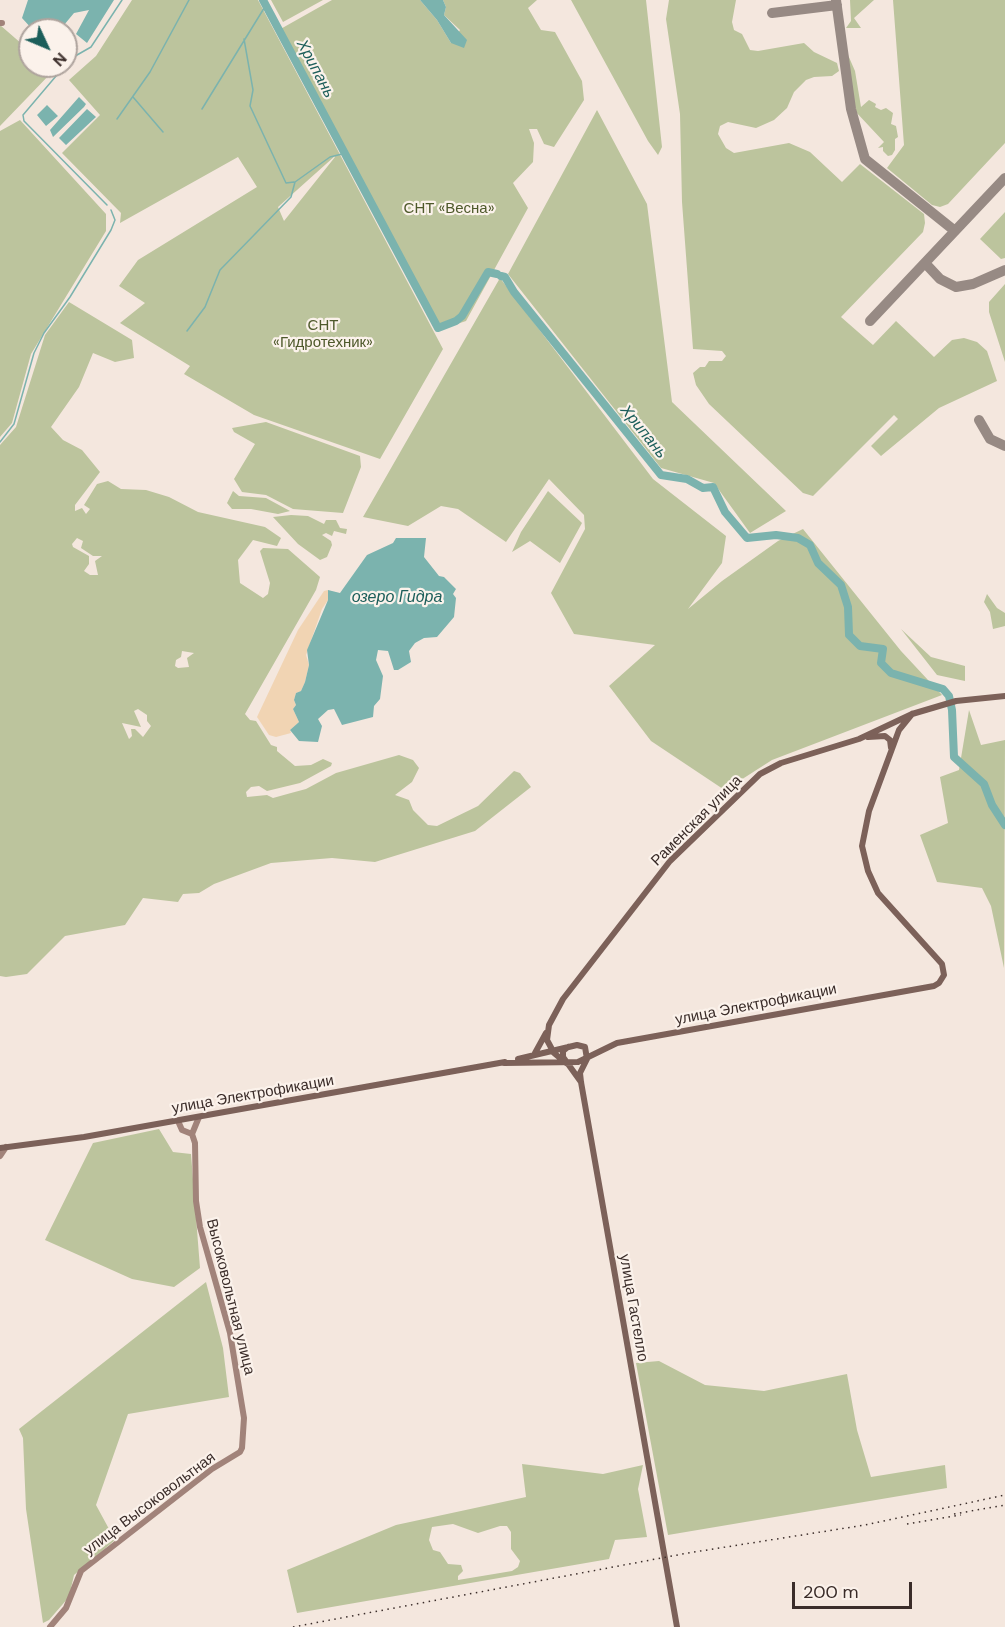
<!DOCTYPE html>
<html>
<head>
<meta charset="utf-8">
<style>
	body { margin:0 }
	#map { position:relative; width:1005px; height:1627px; overflow:hidden; background:#f4e7de; font-family:"DM Sans",sans-serif }
	canvas { display:block }
	.north { position:absolute; left:18px; top:18px; width:60px; height:60px; box-sizing:border-box; background:#fbf2eb; border:2px solid #aea39d; border-radius:50%; rotate:134deg; font-size:16px; font-weight:700; line-height:24px; text-align:center; color:#3a2c29 }
	.north::after { content:''; display:block; margin:auto; width:21px; height:27px; background:#1c5e5a; clip-path:polygon(50% 0,100% 100%,50% 72%,0 100%) }
	.scale { position:absolute; left:792px; top:1582px; width:120px; height:27px; box-sizing:border-box; border:3px solid #3a2c29; border-top:0; padding-left:8px; font-size:18px; line-height:21px; white-space:nowrap; color:#3a2c29; -webkit-text-stroke:4px #fbf2eb; paint-order:stroke }
</style>
</head>
<body>
<div id="map">
<canvas width="1005" height="1627"></canvas>
<div class="north">N</div>
<div class="scale">200 m</div>
</div>
<script>
const ctx = document.querySelector('canvas').getContext('2d');
ctx.lineJoin = 'round';
function fillPath(path, color) { ctx.fillStyle = color; ctx.fill(path, 'evenodd'); }
const shape = rows => new Path2D(rows.map(r => 'M' + r).join(''));
function strokePath(path, color, width, dash) { ctx.strokeStyle = color; ctx.lineWidth = width; ctx.lineCap = dash ? 'butt' : 'round'; ctx.setLineDash(dash || []); ctx.stroke(path); }
function write(font, color, halo, rows, align = 'center') {
  ctx.font = font + ' "DM Sans",sans-serif'; ctx.lineWidth = 4.5; ctx.setLineDash([]); ctx.textBaseline = 'middle'; ctx.strokeStyle = halo; ctx.fillStyle = color; for (const [text, x, y, turn = 0] of rows) {
    ctx.save(); ctx.translate(x, y); ctx.rotate((+turn || 0) * Math.PI / 180); ctx.textAlign = isNaN(turn) ? turn : align; if (halo) ctx.strokeText(text, 0, 0); ctx.fillText(text, 0, 0); ctx.restore();
  }
}
const green = shape([
	[132,0,258,0,267,17,443,349,380,459,254,415,184,374,190,366,120,323,145,303,119,286,138,260,257,187,238,157,120,223,121,213,62,153,100,115,69,80,96,56],
	[335,156,335,157,284,221,278,207],
	[271,0,323,0,283,22],
	[332,0,420,0,437,20,451,43,460,30,444,15,446,7,443,0,537,0,528,8,541,30,555,32,582,81,584,100,554,147,544,144,537,129,529,129,534,143,533,162,513,183,528,208,466,321,436,331,277,31],
	[571,0,646,0,662,147,658,155,648,141],
	[669,0,736,0,732,22,734,30,742,34,750,50,758,51,804,43,814,52,837,63,839,71,832,76,814,77,806,80,794,92,787,108,774,120,756,128,728,122,720,126,718,134,726,148,734,153,789,143,810,152,842,182,860,164,924,214,925,223,923,232,841,317,873,345,896,321,934,357,952,340,964,338,977,342,987,351,997,381,939,408,881,456,871,446,898,419,894,415,813,496,803,493,709,404,696,385,693,373,700,367,705,367,709,361,722,361,726,356,722,351,693,349,682,202,680,114,666,19],
	[850,0,874,0,854,18,861,28,846,28,851,21],
	[893,0,1005,0,1005,143,948,204,940,207,932,205,887,168,904,145],
	[0,25,30,51,30,66,47,66,53,71,0,126],
	[848,55,855,71,861,107,869,100,876,104,875,107,881,110,886,108,893,113,891,124,896,126,898,137,895,139,895,150,892,155,888,156,883,151,883,147,878,148,884,142,855,111],
	[597,110,647,204,672,402,786,511,750,533,714,483,661,468,508,274],
	[20,120,106,214,106,231,31,354,12,423,0,437,0,131],
	[1005,212,1005,258,1001,259,980,239],
	[500,278,653,479,726,536,722,563,688,609,722,581,778,541,803,529,901,651,942,695,772,760,733,785,729,793,651,741,609,686,655,645,574,634,551,593,585,529,584,515,549,479,506,542,458,509,441,506,408,526,363,517],
	[1005,284,1005,362,989,312,989,302],
	[69,302,132,340,134,358,115,362,93,353,79,387,51,427,63,440,82,450,100,472,75,505,75,511,82,508,86,514,90,509,84,505,97,484,108,481,121,489,146,490,169,497,198,512,265,527,281,538,277,546,253,540,238,560,240,583,263,598,268,594,270,583,260,551,263,548,288,549,320,577,316,590,245,714,250,720,256,721,271,745,277,747,277,751,295,766,311,765,323,759,332,763,331,766,300,783,267,791,259,786,251,787,246,792,247,797,267,795,273,798,291,793,306,789,336,773,399,755,413,760,419,768,412,782,395,795,409,800,413,810,428,825,437,826,478,806,514,771,520,773,531,787,475,831,375,862,332,858,271,863,214,884,199,893,183,894,178,902,143,898,125,925,65,936,27,974,6,977,0,976,0,445,16,427,45,335],
	[77,538,83,541,81,548,93,556,102,556,95,561,98,575,90,575,84,571,89,564,89,556,73,547,72,544],
	[182,651,194,653,187,658,189,667,178,668,175,666,176,660,181,657],
	[138,709,147,715,147,721,151,726,143,737,135,729,131,729,132,736,129,739,122,723,141,727,134,711],
	[266,422,360,456,361,467,343,513,293,509,266,495,242,492,234,479,255,444,234,432,232,428],
	[233,491,239,496,266,498,290,511,278,514,251,509,232,509,227,503],
	[548,491,582,523,560,563,530,541,512,552,521,532],
	[291,515,308,516,324,524,326,520,336,520,340,528,347,529,346,534,334,531,332,536,326,533,322,535,331,541,332,545,327,557,320,560,298,544,273,517],
	[987,594,997,608,1005,613,1005,626,993,629,990,612,984,602],
	[901,629,931,657,965,666,965,681,937,675],
	[969,710,981,745,1005,740,1004,968,991,906,982,888,937,882,920,835,948,823,940,777,959,770],
	[159,1129,173,1152,191,1154,200,1268,174,1287,132,1279,45,1240,93,1143],
	[206,1282,223,1348,229,1397,128,1414,96,1505,115,1540,74,1575,69,1597,49,1620,43,1623,26,1509,23,1438,19,1429],
	[659,1361,705,1385,764,1391,847,1374,857,1430,871,1477,945,1465,947,1488,668,1535,636,1363],
	[522,1464,603,1474,643,1465,638,1489,647,1537,615,1540,609,1559,297,1613,287,1570,396,1525,526,1497],
	[453,1524,478,1533,500,1526,507,1526,511,1532,511,1549,520,1561,518,1567,512,1571,458,1580,458,1576,463,1571,461,1565,448,1564,440,1552,433,1550,429,1540,432,1527]
]);
const sand = shape([
	[328,590,328,600,322,609,306,655,309,665,305,682,301,691,296,693,294,700,296,705,293,709,299,722,290,730,291,733,276,737,269,735,257,717,298,630,324,591]
]);
const water = shape([
	[28,0,114,0,87,43,76,34,89,10,74,13,64,25,64,30,33,30,22,18],
	[420,0,443,0,446,7,444,15,467,40,464,48,451,43,437,20],
	[79,97,86,104,84,107,53,137,50,130],
	[47,105,58,116,46,126,37,115],
	[87,109,96,117,66,145,59,138],
	[396,538,426,538,424,557,439,576,444,577,456,589,453,594,456,598,454,617,437,637,424,638,415,643,409,651,411,662,398,670,394,670,388,651,378,650,376,660,383,676,380,699,374,706,373,717,342,725,334,709,328,710,318,719,322,726,318,742,299,741,290,730,299,722,293,709,296,705,294,700,296,693,301,691,305,682,309,665,307,650,328,600,328,590,340,593,367,555,393,543]
]);
const stream = shape([
	[244,39,253,90,250,106,286,183,294,182],
	[70,59,91,47,122,0],
	[62,69,23,115,24,121,107,205],
	[133,97,163,132],
	[202,109,266,5],
	[117,119,150,72,189,0],
	[187,331,205,307,220,270,291,197,295,182,330,157,346,153],
	[0,442,14,424,34,353,44,333,70,297,111,230,115,220,111,210]
]);
const river = shape([
	[263,0,438,328,456,321,462,316,488,272,497,274],
	[501,276,505,277,514,292,661,475,687,479,703,488,713,487,725,512,747,538,776,535,798,538,810,545,818,563,841,585,848,607,849,635,860,646,883,649,881,663,891,673,943,689,949,696,952,710,954,757,984,784,992,805,1005,825]
]);
const taxiway = shape([
	[836,0,851,109,865,159,955,231],
	[772,13,837,5],
	[925,263,940,279,956,287,973,284,1005,270],
	[870,321,1005,178],
	[979,420,990,439,1005,446]
]);
const secondary = shape([
	[0,23,2,23],
	[178,1121,182,1130,192,1134],
	[0,1156,6,1147],
	[50,1627,66,1608,81,1571,212,1469,240,1452,242,1448,244,1418,230,1333,200,1227,196,1201,195,1143,192,1134,199,1117]
]);
const primary = shape([
	[868,737,885,736,890,740,891,748],
	[568,1047,563,1051,563,1057,581,1082],
	[535,1053,546,1033],
	[518,1059,577,1045,585,1047,587,1059],
	[587,1059,580,1073,581,1082,677,1627],
	[504,1063,578,1062,617,1043,934,986,939,983,944,975,942,964,878,893,868,871,862,846,869,811,899,730,912,714],
	[566,1063,554,1053,547,1040,549,1025,563,999,670,861,760,774,781,763,859,739,912,714,956,701,1005,696],
	[0,1148,84,1137,505,1062]
]);
const rail = shape([
	[954,1514,1005,1505],
	[907,1524,961,1515],
	[293,1627,688,1553,865,1525,1005,1495]
]);
const parkNames = [
	["СНТ «Весна»",449,209],
	["СНТ",323,326],
	["«Гидротехник»",323,343]
];
const streetNames = [
	["Раменская улица",697,821,-45],
	["улица Электрофикации",756,1005,-11],
	["улица Электрофикации",253,1095,-10],
	["Высоковольтная улица",230,1297,76],
	["улица Гастелло",633,1308,80],
	["улица Высоковольтная",150,1504,-37]
];
const waterNames = [
	["Хрипань",315,69,62],
	["Хрипань",643,432,51],
	["озеро Гидра",397,598]
];
fillPath(green, '#bcc49d');
fillPath(sand, '#f1d4b3');
fillPath(water, '#7bb3ae');
strokePath(stream, '#7bb3ae', 1.5);
strokePath(river, '#7bb3ae', 8);
strokePath(taxiway, '#978a84', 10);
strokePath(secondary, '#a1837a', 6);
strokePath(primary, '#7c6159', 6);
strokePath(rail, '#3a2c29', 1.5, [1.5, 4.5]);
write('15px', '#4e592b', '#fbf2eb', parkNames);
write('15px', '#3a2c29', '#fbf2eb', streetNames);
write('italic 16px', '#1c5e5a', '#fbf2eb', waterNames);
</script>
</body>
</html>
